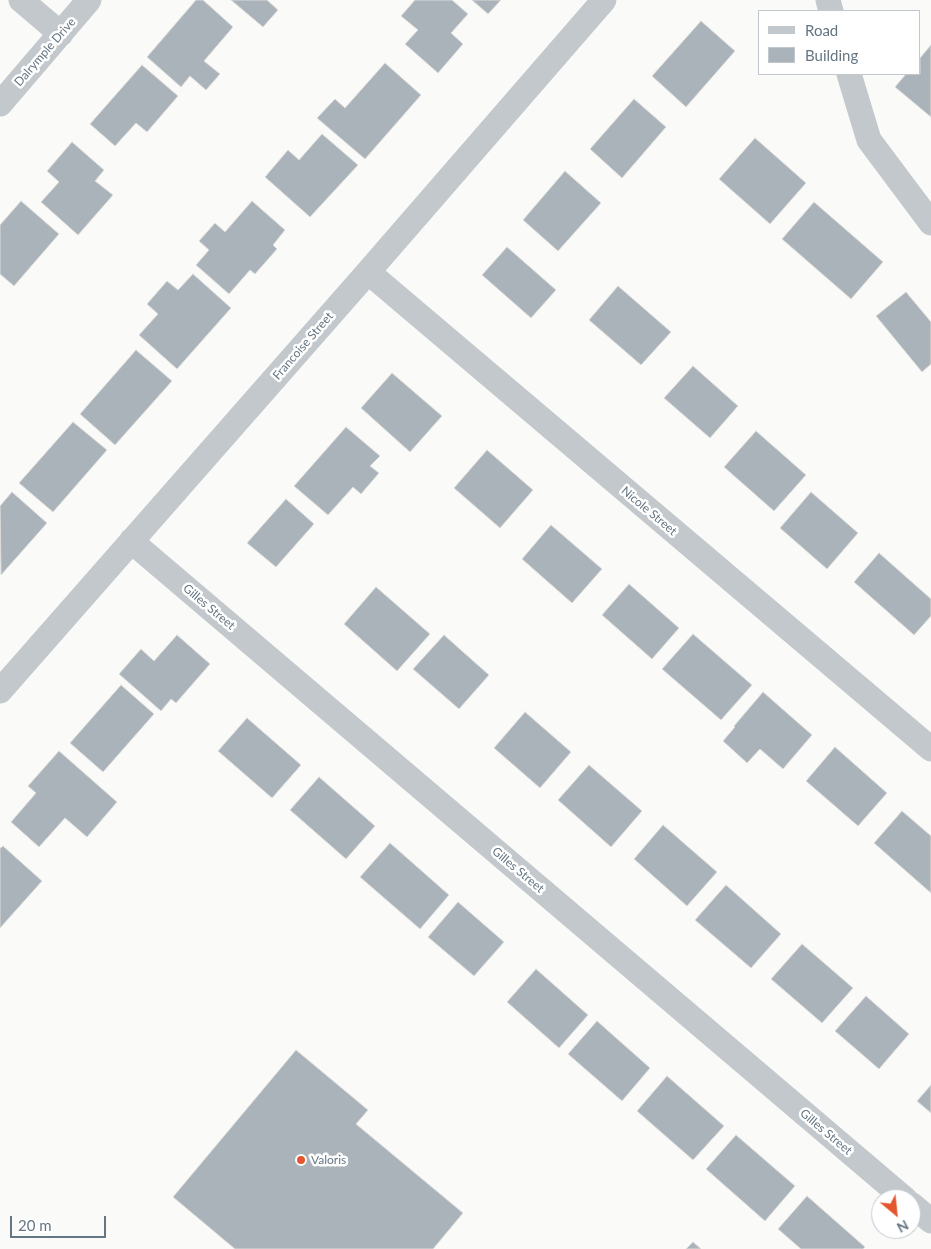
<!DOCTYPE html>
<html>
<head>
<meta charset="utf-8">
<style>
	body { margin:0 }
	#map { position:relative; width:931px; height:1249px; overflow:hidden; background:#fafaf8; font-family:Lato,sans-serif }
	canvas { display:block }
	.legend { position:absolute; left:758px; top:10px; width:162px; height:65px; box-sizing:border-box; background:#fff; border:1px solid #c1c8cd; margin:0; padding:6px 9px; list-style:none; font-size:15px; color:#657683 }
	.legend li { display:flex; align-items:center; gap:10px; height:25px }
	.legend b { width:25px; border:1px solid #c1c8cd }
	.north { position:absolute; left:871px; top:1189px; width:50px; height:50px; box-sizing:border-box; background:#fff; border:1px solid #c1c8cd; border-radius:50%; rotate:152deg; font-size:14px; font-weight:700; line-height:20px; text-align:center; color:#657683 }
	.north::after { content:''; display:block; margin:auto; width:18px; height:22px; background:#e4572e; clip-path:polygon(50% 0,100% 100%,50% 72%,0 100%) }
	.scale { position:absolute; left:10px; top:1216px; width:96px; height:22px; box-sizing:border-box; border:2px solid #657683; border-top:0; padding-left:6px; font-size:15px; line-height:18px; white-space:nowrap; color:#657683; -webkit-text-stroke:4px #fff; paint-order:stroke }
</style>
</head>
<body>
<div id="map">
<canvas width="931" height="1249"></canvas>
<ul class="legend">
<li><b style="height:6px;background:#c3c8cc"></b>Road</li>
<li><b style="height:14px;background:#aab3b9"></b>Building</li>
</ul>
<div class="north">N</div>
<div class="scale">20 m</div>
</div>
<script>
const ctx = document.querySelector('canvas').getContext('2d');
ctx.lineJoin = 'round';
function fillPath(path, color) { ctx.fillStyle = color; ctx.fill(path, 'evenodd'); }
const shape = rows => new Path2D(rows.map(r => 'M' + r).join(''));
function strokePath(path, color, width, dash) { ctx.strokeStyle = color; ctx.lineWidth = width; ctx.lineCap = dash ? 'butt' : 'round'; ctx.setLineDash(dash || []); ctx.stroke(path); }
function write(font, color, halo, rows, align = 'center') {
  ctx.font = font + ' Lato,sans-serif'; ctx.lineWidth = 5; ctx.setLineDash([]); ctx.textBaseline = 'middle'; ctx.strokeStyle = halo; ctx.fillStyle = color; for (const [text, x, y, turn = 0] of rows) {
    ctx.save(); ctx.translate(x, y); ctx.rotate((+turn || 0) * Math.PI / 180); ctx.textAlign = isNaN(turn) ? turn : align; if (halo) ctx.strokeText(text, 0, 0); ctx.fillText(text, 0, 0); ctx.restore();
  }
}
const building = shape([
	[196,0,203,0,233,27,204,61,220,74,206,90,190,76,181,87,147,57,196,0],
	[231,0,267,0,278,10,263,27,231,0],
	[415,0,452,0,468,14,451,33,463,44,438,73,405,44,418,30,401,16,415,0],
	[472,0,501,0,488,14,472,0],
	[701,21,735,51,686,107,652,76,701,21],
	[931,45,931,117,895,87,906,74,920,74,920,58,931,45],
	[385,63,421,95,365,159,317,118,335,99,345,108,385,63],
	[142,65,178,96,147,132,136,123,115,146,90,124,142,65],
	[634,99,666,127,622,178,590,149,634,99],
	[322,134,358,165,310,217,265,177,288,150,299,160,322,134],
	[755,138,806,183,770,224,719,179,755,138],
	[72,142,104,170,95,181,113,195,78,235,41,202,59,182,47,171,72,142],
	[565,171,601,203,558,251,523,220,565,171],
	[21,201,59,234,14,286,0,274,0,225,21,201],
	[252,201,285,230,273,245,277,249,255,274,250,270,229,294,196,265,209,250,199,241,215,223,225,232,252,201],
	[814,202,883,262,851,299,782,239,814,202],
	[507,247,556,290,531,318,482,275,507,247],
	[193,274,231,308,177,369,139,335,158,314,147,304,167,281,178,290,193,274],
	[618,286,671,332,641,365,589,320,618,286],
	[906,292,931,322,931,364,922,372,876,316,906,292],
	[136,350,172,381,115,445,80,414,136,350],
	[693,366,738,406,710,438,664,398,693,366],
	[392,373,442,416,410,452,361,408,392,373],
	[73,422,107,450,53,512,19,483,73,422],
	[346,427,380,456,370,466,379,473,361,494,353,487,328,515,294,486,346,427],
	[756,431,806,475,774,511,724,467,756,431],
	[487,450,533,490,500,528,454,488,487,450],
	[12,492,47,523,1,575,0,506,12,492],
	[811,492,858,533,827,569,780,528,811,492],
	[286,499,314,524,276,567,247,543,286,499],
	[551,525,602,569,572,603,522,559,551,525],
	[879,553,931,599,931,616,914,635,854,582,879,553],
	[629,584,679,628,652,659,602,615,629,584],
	[376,587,430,634,397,671,344,624,376,587],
	[693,634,752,685,721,720,662,669,693,634],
	[177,635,210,664,176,703,171,699,161,711,119,674,141,649,154,661,177,635],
	[444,635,489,675,459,709,413,669,444,635],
	[121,685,154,714,103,772,70,743,121,685],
	[763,692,812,735,783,769,760,749,747,763,723,741,735,727,734,726,763,692],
	[525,712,571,752,540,788,494,748,525,712],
	[247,718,301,765,272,798,218,751,247,718],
	[835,747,887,793,858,826,806,781,835,747],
	[59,751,117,802,87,837,65,818,39,847,11,822,36,793,28,786,59,751],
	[589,765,642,811,611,847,558,800,589,765],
	[319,777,375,826,346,859,290,810,319,777],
	[902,811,931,836,931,893,874,843,902,811],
	[663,825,717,872,687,906,634,859,663,825],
	[390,843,449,895,420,929,360,877,390,843],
	[3,846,42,881,0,928,0,847,1,848,3,846],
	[726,885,781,934,751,968,695,920,726,885],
	[458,902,504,942,474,976,428,937,458,902],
	[802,944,853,988,822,1023,771,979,802,944],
	[536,969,588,1015,559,1048,507,1002,536,969],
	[866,996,909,1034,879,1069,835,1031,866,996],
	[597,1021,650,1068,622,1101,568,1054,597,1021],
	[296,1050,368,1110,356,1124,463,1213,433,1249,235,1249,173,1197,296,1050],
	[667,1076,724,1126,693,1160,637,1111,667,1076],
	[931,1085,931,1113,917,1101,931,1085],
	[736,1135,795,1186,765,1221,706,1169,736,1135],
	[807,1196,865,1247,863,1249,801,1249,778,1229,807,1196],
	[693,1242,701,1249,686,1249,693,1242]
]);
const street = shape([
	[21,0,61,34],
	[828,0,831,11],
	[849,74,869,140,931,223],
	[0,104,89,0],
	[368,272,931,749],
	[131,541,905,1199],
	[0,691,368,272,604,0],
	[911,1204,931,1221]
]);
const markers = [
	[301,1160,5,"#e4572e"]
];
const streetNames = [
	["Dalrymple Drive",45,52,-49],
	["Francoise Street",303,346,-49],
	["Nicole Street",649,511,40],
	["Gilles Street",209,607,40],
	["Gilles Street",518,870,40],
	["Gilles Street",826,1132,40]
];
const poiNames = [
	["Valoris",311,1160]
];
fillPath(building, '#aab3b9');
strokePath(building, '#dcdcda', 1);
strokePath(street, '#c3c8cc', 25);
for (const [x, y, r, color] of markers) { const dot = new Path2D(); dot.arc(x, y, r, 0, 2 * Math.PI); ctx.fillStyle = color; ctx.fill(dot); strokePath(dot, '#fff', 2); }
write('12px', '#657683', '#fff', streetNames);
write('12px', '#657683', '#fff', poiNames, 'left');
</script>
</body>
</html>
